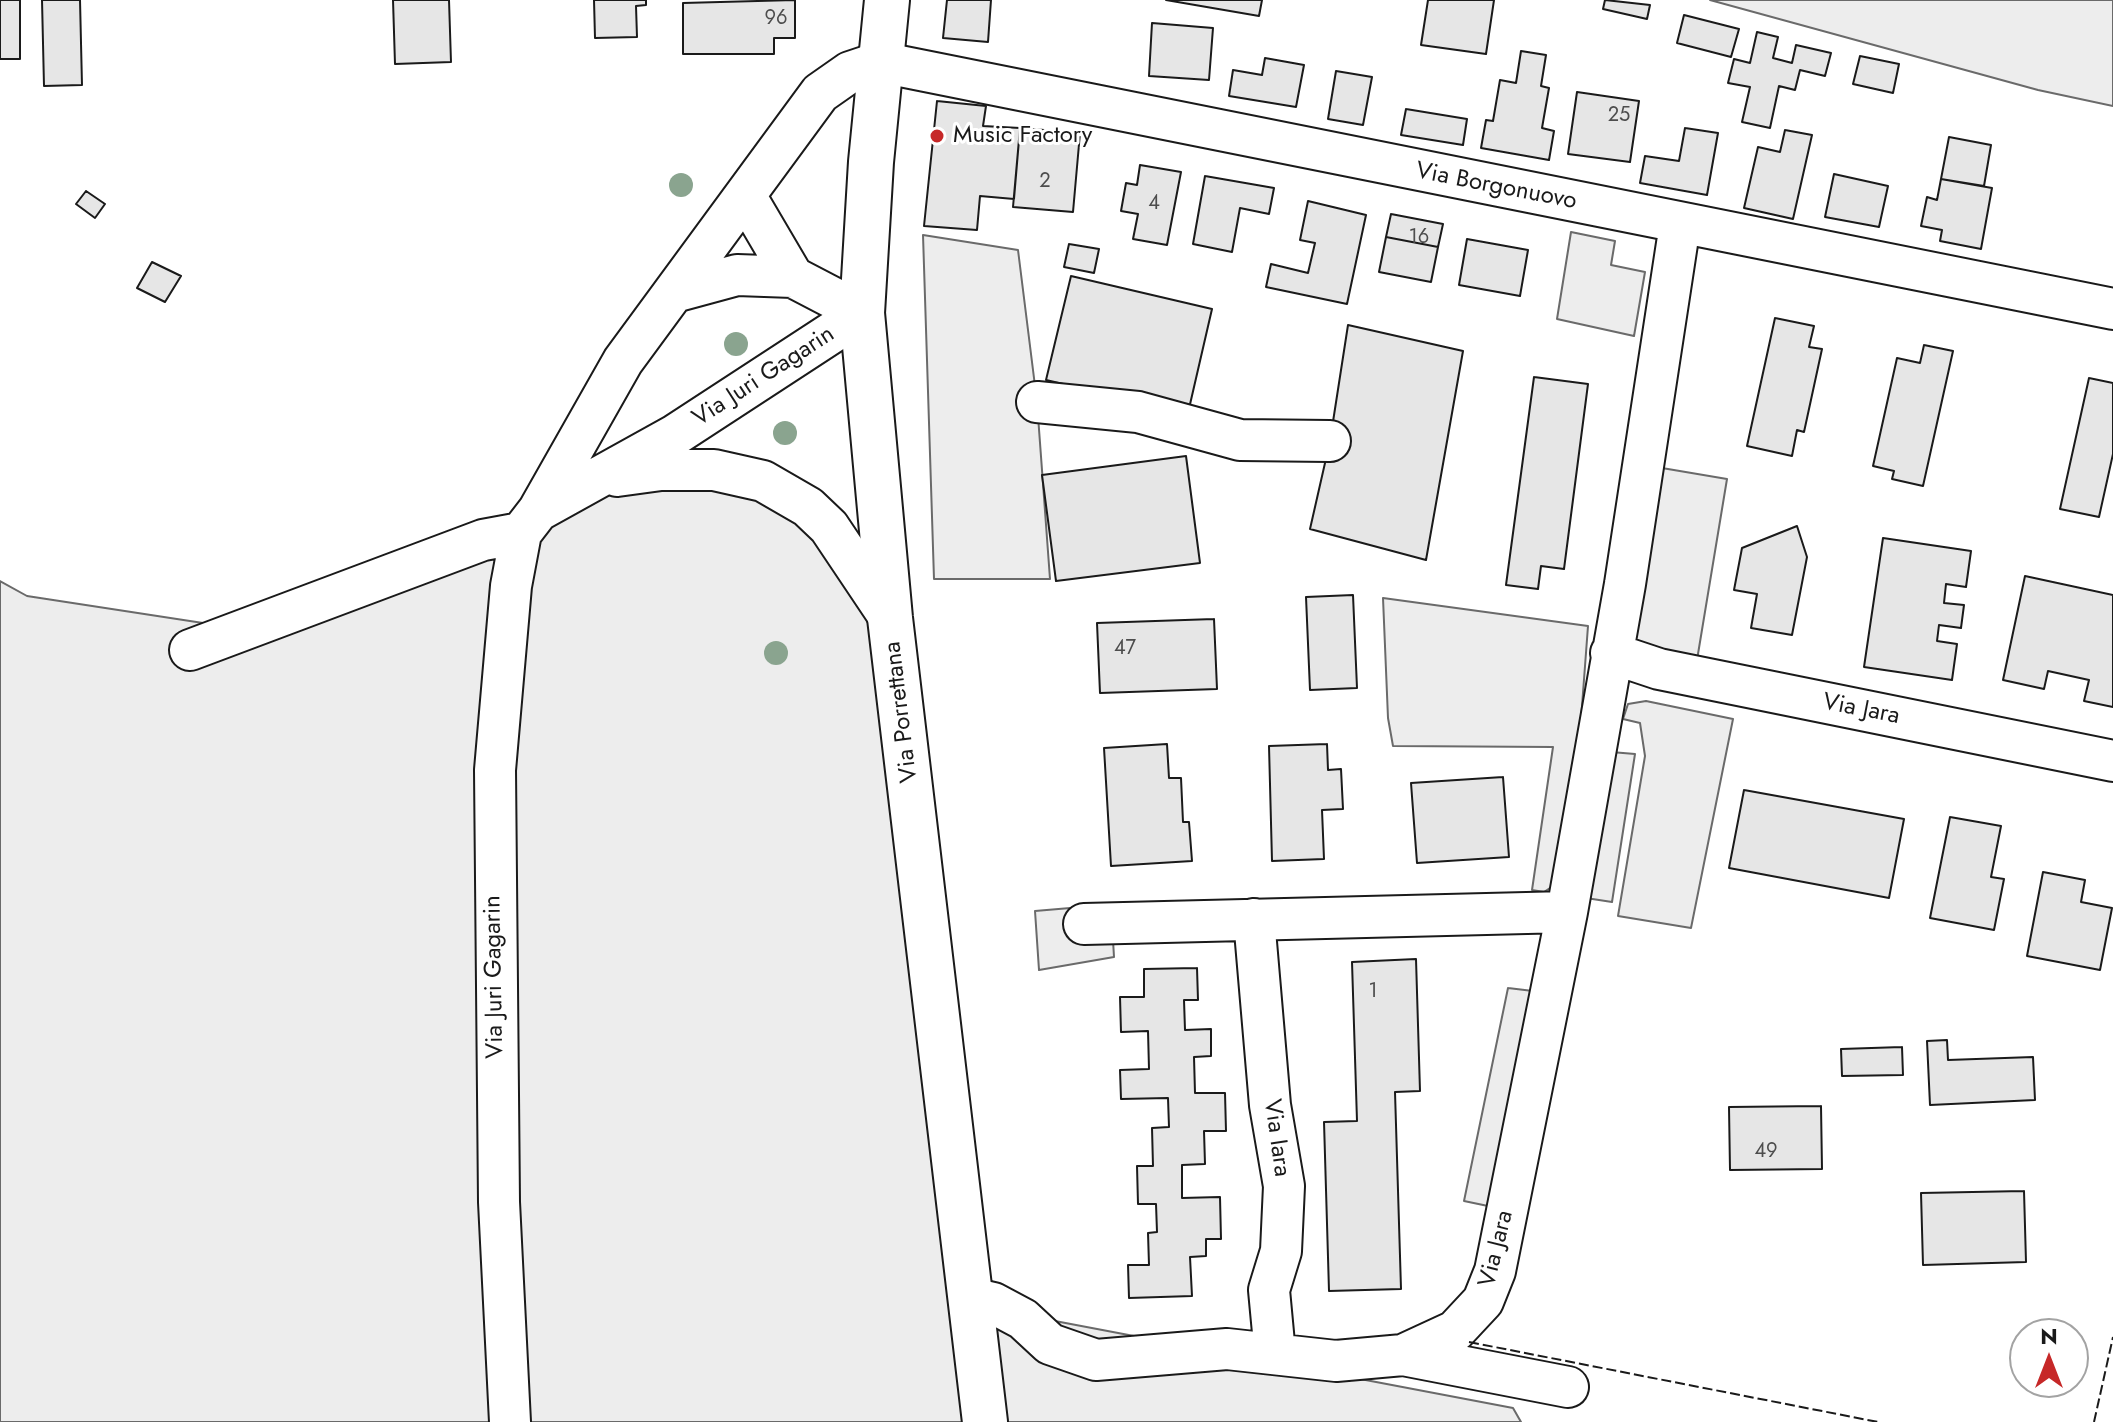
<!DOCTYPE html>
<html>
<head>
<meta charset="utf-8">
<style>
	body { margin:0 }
	#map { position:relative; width:2113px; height:1422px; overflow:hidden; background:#fff; font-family:Jost,sans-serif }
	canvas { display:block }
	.north { position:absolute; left:2009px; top:1318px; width:80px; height:80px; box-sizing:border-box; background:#fff; border:2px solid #a3a3a3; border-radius:50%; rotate:0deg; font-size:22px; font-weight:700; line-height:32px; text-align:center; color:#1a1a1a }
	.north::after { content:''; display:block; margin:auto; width:28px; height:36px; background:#c62828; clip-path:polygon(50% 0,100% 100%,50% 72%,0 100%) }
</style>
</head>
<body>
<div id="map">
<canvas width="2113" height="1422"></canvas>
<div class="north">N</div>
</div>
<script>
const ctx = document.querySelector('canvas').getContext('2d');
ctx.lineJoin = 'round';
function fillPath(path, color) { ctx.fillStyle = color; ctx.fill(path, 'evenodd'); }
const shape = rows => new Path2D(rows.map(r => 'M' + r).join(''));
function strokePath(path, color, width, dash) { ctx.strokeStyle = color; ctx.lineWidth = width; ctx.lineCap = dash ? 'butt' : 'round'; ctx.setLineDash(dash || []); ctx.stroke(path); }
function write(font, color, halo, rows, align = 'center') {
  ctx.font = font + ' Jost,sans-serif'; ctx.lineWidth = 6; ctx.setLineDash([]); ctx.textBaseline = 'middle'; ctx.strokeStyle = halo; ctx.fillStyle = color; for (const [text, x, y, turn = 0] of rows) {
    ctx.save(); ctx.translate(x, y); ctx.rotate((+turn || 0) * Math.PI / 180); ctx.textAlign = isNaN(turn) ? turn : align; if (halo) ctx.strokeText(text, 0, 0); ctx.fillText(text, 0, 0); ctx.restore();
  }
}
const built = shape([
	[1710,0,2113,0,2113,106,2038,90,1710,0],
	[1571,232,1615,241,1611,265,1645,272,1634,336,1557,319,1571,232],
	[923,235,1018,250,1037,402,1050,579,934,579,923,235],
	[1662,468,1727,479,1696,666,1632,646,1662,468],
	[719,480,790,503,881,585,976,1306,1513,1408,1521,1422,0,1422,0,581,27,596,216,625,582,497,719,480],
	[1383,598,1588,626,1580,733,1553,886,1544,892,1532,890,1553,747,1393,746,1388,718,1383,598],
	[1646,701,1733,719,1691,928,1618,916,1645,756,1640,723,1623,719,1628,704,1646,701],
	[1611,752,1635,754,1612,902,1586,898,1611,752],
	[1082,907,1112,923,1114,957,1039,970,1035,911,1082,907],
	[1508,988,1533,991,1488,1206,1464,1201,1508,988]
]);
const building = shape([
	[0,0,20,0,20,59,0,59,0,0],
	[42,0,80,0,82,85,44,86,42,0],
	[393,0,449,0,451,62,395,64,393,0],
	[594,0,646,0,646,5,636,6,637,37,595,38,594,0],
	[795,0,795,38,774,38,774,54,683,54,683,3,795,0],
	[947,0,991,0,988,42,943,38,947,0],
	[1166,0,1262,0,1259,16,1166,0],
	[1428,0,1494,0,1486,54,1421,45,1428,0],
	[1605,0,1650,5,1647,19,1603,9,1605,0],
	[1684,15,1739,29,1731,57,1677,43,1684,15],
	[1152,23,1213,28,1209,80,1149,76,1152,23],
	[1757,32,1778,37,1773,58,1792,63,1796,45,1831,53,1825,76,1800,70,1795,90,1779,86,1770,128,1742,122,1750,87,1728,83,1734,59,1750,63,1757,32],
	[1521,51,1546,55,1541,86,1549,88,1542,128,1554,131,1549,160,1481,148,1486,120,1493,121,1500,80,1516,83,1521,51],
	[1860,56,1899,64,1893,93,1853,84,1860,56],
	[1265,58,1304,65,1296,107,1229,96,1233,70,1262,75,1265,58],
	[1336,71,1372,77,1363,125,1328,119,1336,71],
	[1577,92,1639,101,1630,162,1568,154,1577,92],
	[937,101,986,106,983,126,1020,128,1014,199,980,196,977,230,924,226,937,101],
	[1406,109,1467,119,1463,145,1401,135,1406,109],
	[1020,128,1080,133,1073,212,1013,207,1020,128],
	[1685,128,1718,133,1707,195,1640,183,1645,156,1679,161,1685,128],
	[1785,130,1812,135,1793,219,1744,208,1758,147,1780,152,1785,130],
	[1949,137,1991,145,1984,186,1941,179,1949,137],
	[1140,165,1181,172,1167,245,1133,239,1138,214,1121,211,1126,183,1137,185,1140,165],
	[1834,174,1888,186,1879,227,1825,217,1834,174],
	[1205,176,1274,188,1269,214,1240,208,1232,252,1193,244,1205,176],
	[1941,179,1992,188,1981,249,1940,241,1942,230,1921,226,1927,197,1937,200,1941,179],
	[86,191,105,204,95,218,76,204,86,191],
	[1308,201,1366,215,1347,304,1266,287,1271,264,1308,273,1315,243,1300,240,1308,201],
	[1391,214,1443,224,1438,247,1386,237,1391,214],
	[1386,237,1438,247,1431,282,1379,272,1386,237],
	[1467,239,1528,250,1520,296,1459,285,1467,239],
	[1069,244,1099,249,1094,273,1064,267,1069,244],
	[152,262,181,276,165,302,137,288,152,262],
	[1071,276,1212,309,1188,413,1046,380,1071,276],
	[1775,318,1814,326,1809,347,1822,349,1804,432,1797,430,1792,456,1747,446,1775,318],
	[1348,325,1463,351,1426,560,1310,529,1330,441,1348,325],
	[1924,345,1953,351,1923,486,1892,479,1894,471,1873,466,1897,358,1920,363,1924,345],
	[1534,377,1588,384,1564,569,1541,566,1538,589,1506,585,1534,377],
	[2089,378,2113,383,2113,454,2099,517,2060,509,2089,378],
	[1186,456,1200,563,1056,581,1042,475,1186,456],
	[1797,526,1807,557,1792,635,1751,628,1757,594,1734,590,1742,548,1797,526],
	[1883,538,1971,551,1966,587,1946,584,1944,603,1964,605,1961,628,1939,625,1937,641,1957,644,1952,680,1864,667,1883,538],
	[2025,576,2113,595,2113,707,2084,701,2089,680,2048,671,2044,689,2003,680,2025,576],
	[1353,595,1357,688,1310,690,1306,597,1353,595],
	[1214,619,1217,689,1100,693,1097,623,1214,619],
	[1167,744,1169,778,1181,778,1183,822,1189,822,1192,861,1111,866,1104,748,1167,744],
	[1327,744,1328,770,1341,769,1343,809,1322,810,1324,859,1272,861,1269,746,1327,744],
	[1503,777,1509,857,1417,863,1411,783,1503,777],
	[1744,790,1904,819,1889,898,1729,868,1744,790],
	[1950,817,2001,826,1991,877,2004,879,1994,930,1930,918,1950,817],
	[2043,872,2085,880,2081,902,2112,908,2100,970,2027,956,2043,872],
	[1416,959,1420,1091,1395,1092,1401,1289,1329,1291,1324,1122,1357,1121,1352,962,1416,959],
	[1197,968,1198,1000,1184,1000,1185,1030,1211,1029,1211,1056,1194,1057,1195,1093,1225,1093,1226,1131,1204,1131,1205,1164,1182,1165,1182,1198,1220,1197,1221,1239,1206,1239,1206,1256,1190,1257,1192,1296,1129,1298,1128,1265,1149,1265,1148,1233,1157,1232,1156,1204,1138,1204,1137,1166,1153,1166,1152,1128,1169,1127,1168,1098,1121,1099,1120,1070,1149,1069,1148,1031,1121,1032,1120,997,1144,997,1144,969,1197,968],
	[1947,1040,1948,1060,2033,1057,2035,1100,1930,1105,1927,1041,1947,1040],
	[1902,1047,1903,1075,1842,1076,1841,1049,1902,1047],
	[1821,1106,1822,1169,1730,1170,1729,1107,1821,1106],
	[2024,1191,2026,1262,1923,1265,1921,1193,2024,1191]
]);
const minor = shape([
	[746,197,793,277],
	[1037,402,1138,412,1240,440,1330,441],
	[617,476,661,470,714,470,763,481,808,507,829,527,890,618],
	[538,511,675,435,862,313,793,277,737,275,678,291],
	[190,650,483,540,521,533],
	[1611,653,1659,669,2113,761],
	[1254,919,1270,1105,1284,1186,1281,1251,1269,1290,1275,1354],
	[1084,924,1567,912],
	[971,1298,993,1303,1023,1319,1050,1344,1096,1360,1227,1349,1336,1361,1403,1355,1568,1387],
	[1403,1355,1455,1331,1483,1301,1495,1271,1567,912,1625,584,1680,224],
	[510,1422,499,1202,495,770,511,586,521,533,538,511,623,361,820,93,850,72,880,62,2113,309]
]);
const major = shape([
	[887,0,871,162,862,313,890,618,985,1422]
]);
const fence = shape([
	[1469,1342,1878,1422],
	[2094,1422,2113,1337]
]);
const trees = [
	[681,185],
	[736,344],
	[785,433],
	[776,653]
];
const markers = [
	[937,136,8,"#c62828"]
];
const numberNames = [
	["96",776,19],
	["25",1619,116],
	["2",1045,182],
	["4",1154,204],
	["16",1419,238],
	["47",1125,649],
	["1",1373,992],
	["49",1766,1152]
];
const poiNames = [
	["Music Factory",953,136]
];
const streetNames = [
	["Via Borgonuovo",1496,187,11],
	["Via Juri Gagarin",764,377,-33],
	["Via Jara",1861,710,11],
	["Via Porrettana",902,712,-97],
	["Via Juri Gagarin",495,977,-91],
	["Via Iara",1276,1138,82],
	["Via Jara",1497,1249,-76]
];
fillPath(built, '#ededed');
strokePath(built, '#6a6a6a', 2);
fillPath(building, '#e6e6e6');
strokePath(building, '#1a1a1a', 2);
strokePath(minor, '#1a1a1a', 44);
strokePath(major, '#1a1a1a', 48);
strokePath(minor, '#fff', 40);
strokePath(major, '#fff', 44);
strokePath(fence, '#1a1a1a', 2, [10, 4]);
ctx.fillStyle = '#8aa48f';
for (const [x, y] of trees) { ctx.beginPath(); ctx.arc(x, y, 12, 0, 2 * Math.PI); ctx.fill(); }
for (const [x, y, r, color] of markers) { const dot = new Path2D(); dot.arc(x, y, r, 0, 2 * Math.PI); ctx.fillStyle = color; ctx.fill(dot); strokePath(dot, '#fff', 3); }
write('20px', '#4d4d4d', null, numberNames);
write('24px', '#1a1a1a', '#fff', poiNames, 'left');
write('24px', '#1a1a1a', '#fff', streetNames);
</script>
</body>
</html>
